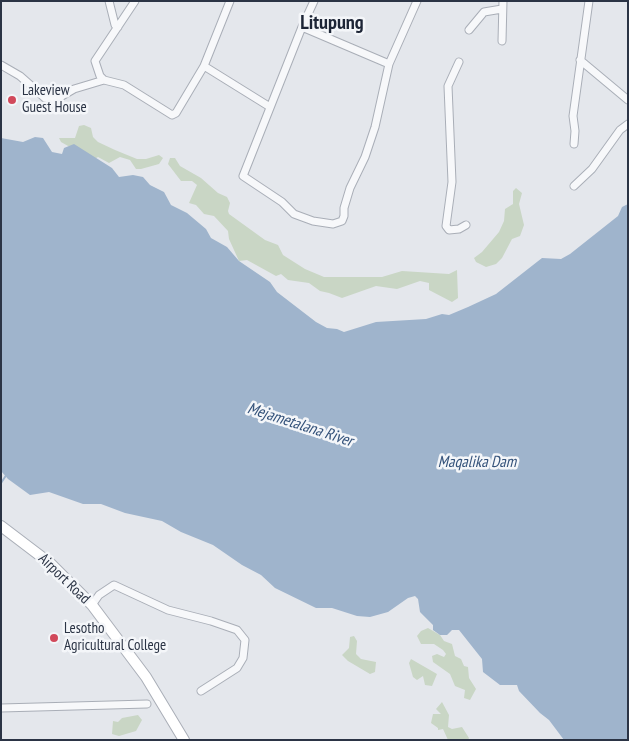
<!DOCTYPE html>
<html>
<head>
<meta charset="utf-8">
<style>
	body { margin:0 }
	#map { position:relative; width:629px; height:741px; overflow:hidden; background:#e4e7ec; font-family:"PT Sans Narrow",sans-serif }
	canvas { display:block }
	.frame { position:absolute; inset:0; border:2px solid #2b3445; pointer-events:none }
</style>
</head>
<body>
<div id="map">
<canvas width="629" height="741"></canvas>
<div class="frame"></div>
</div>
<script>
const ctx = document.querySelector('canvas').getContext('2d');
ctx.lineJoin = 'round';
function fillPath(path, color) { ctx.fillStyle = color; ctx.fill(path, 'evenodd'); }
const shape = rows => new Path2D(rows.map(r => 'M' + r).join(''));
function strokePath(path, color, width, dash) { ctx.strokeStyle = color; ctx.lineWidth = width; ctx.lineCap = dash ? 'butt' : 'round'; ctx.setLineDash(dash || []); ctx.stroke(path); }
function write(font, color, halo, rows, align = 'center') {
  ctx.font = font + ' "PT Sans Narrow",sans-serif'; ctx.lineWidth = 5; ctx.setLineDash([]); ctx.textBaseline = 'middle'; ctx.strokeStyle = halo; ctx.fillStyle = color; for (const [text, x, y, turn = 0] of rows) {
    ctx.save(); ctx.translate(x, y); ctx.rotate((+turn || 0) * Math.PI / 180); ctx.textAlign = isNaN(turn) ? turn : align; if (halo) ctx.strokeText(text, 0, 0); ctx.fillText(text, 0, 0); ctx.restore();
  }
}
const green = shape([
	[84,125,91,128,93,137,98,142,115,150,137,159,146,159,159,155,163,158,159,164,141,169,136,169,130,160,120,157,109,163,98,157,93,160,61,142,59,138,75,138,79,126],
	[170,158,175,158,180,166,201,178,218,193,227,197,230,203,228,211,229,214,265,240,278,245,283,255,305,269,324,277,382,277,402,271,449,274,457,270,458,298,452,302,429,290,429,283,420,281,397,289,376,286,342,298,329,293,320,291,309,283,288,280,281,274,276,276,247,260,239,261,229,239,228,231,214,216,204,214,196,205,189,203,197,185,192,181,181,181,168,164],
	[516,188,522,193,519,204,524,225,520,236,512,239,502,258,496,264,486,267,476,262,474,258,482,252,499,232,504,221,505,209,513,204,513,191],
	[428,628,440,635,444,641,452,644,455,656,461,659,464,666,468,667,469,678,476,689,470,700,464,698,465,690,455,686,450,674,433,662,432,656,437,654,444,657,446,654,443,650,434,644,421,644,417,636,421,631],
	[354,636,357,641,356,654,361,659,376,662,375,672,370,674,348,661,342,655,349,648,350,637],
	[411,659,437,674,432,686,425,685,423,676,417,680,413,677,409,663],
	[442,702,449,715,448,727,452,729,462,727,469,738,468,740,448,740,443,729,438,730,438,728,431,723,433,714,441,714,436,709],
	[138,715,142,720,136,731,119,736,112,734,113,721,118,722,122,718]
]);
const water = shape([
	[35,137,43,138,52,152,62,154,64,148,74,144,112,168,119,177,133,175,143,177,150,185,164,192,171,205,187,213,206,229,211,238,227,247,239,261,270,282,277,292,316,322,327,328,337,329,344,332,376,322,426,319,442,314,449,315,468,307,496,294,542,258,561,259,570,254,618,216,622,207,628,204,628,740,564,740,549,720,540,713,519,691,517,685,500,685,483,672,482,659,459,630,452,630,447,635,440,635,433,630,433,625,420,612,418,599,415,596,408,598,388,612,370,617,357,616,332,608,316,608,275,588,261,575,242,565,213,545,181,532,162,521,125,513,101,504,83,504,49,492,30,495,8,479,1,471,1,138,23,142]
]);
const stream = shape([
	[1,483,7,474]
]);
const minor = shape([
	[109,1,115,25,118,27],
	[135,1,95,61,100,76,104,80,124,85,172,115,176,113,204,66],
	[230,1,204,66,270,107],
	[314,1,302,27,389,64],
	[302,27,243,176,282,202,294,214,313,221,333,224,342,221,344,216,344,208,350,188,365,157,375,127,389,64,417,1],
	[469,30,484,12,502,9],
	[502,41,503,1],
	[580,60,628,100],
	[459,62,448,86,452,182,446,226,449,230,459,229,466,225],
	[1,65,20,76,45,98,55,100,74,89,104,80],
	[574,144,575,131,573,116,589,1],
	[574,186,592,169,620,130,628,124],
	[92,605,99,595,114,585,168,610,211,621,237,630,245,640,243,658,237,668,201,691],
	[1,708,147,704]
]);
const secondary = shape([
	[1,526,51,564,92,605,146,677,184,740]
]);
const markers = [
	[12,100,5,"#d1495b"],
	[54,638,5,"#d1495b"]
];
const poiNames = [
	["Lakeview",22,91],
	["Guest House",22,108],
	["Lesotho",64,629],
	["Agricultural College",64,646]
];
const streetNames = [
	["Airport Road",64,579,44]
];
const waterNames = [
	["Mejametalana River",300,425,18],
	["Maqalika Dam",477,462]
];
const districtNames = [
	["Litupung",332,23]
];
fillPath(green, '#c9d6c5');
fillPath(water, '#9fb4cc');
strokePath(stream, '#9fb4cc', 2);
strokePath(minor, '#a9aeb7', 9);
strokePath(secondary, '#a9aeb7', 12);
strokePath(minor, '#f7f8fa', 7);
strokePath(secondary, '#fff', 10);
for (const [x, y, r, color] of markers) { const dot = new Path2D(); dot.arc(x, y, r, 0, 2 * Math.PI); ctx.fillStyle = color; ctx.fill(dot); strokePath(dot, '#f4f6f9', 2); }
write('15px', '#2b3445', '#f4f6f9', poiNames, 'left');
write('15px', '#2b3445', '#f4f6f9', streetNames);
write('italic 16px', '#34527a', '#f4f6f9', waterNames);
write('bold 20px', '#1d2536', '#f4f6f9', districtNames);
</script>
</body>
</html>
